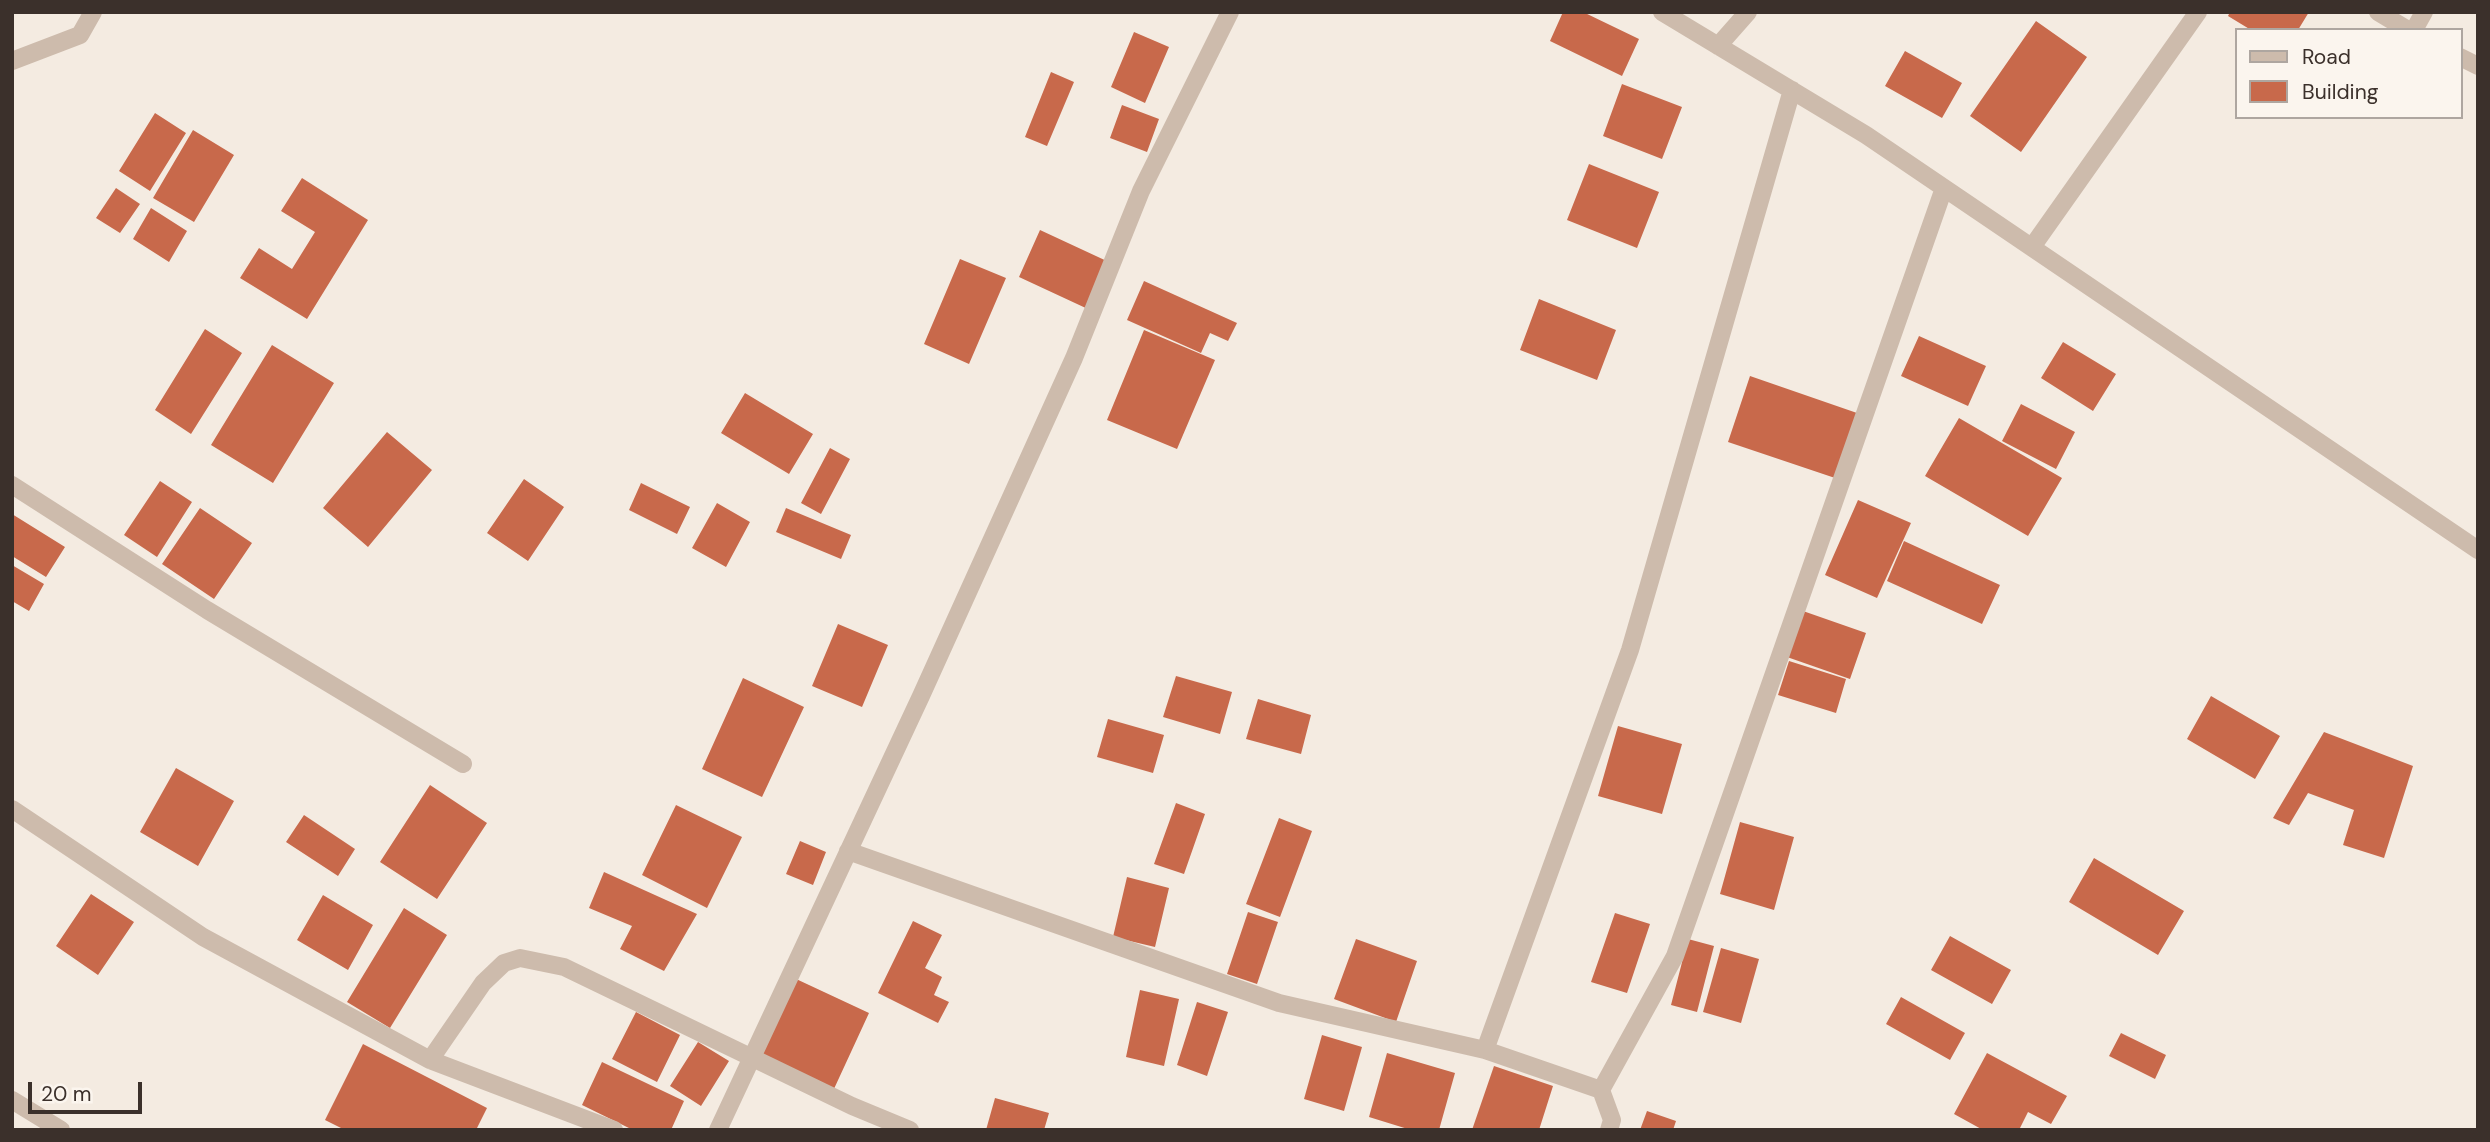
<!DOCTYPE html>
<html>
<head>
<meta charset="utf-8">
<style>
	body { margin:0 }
	#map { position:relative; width:2490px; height:1142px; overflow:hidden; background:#f4ebe1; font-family:"DM Sans",sans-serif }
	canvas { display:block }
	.frame { position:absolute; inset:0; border:14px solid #3b302b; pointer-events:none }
	.legend { position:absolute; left:2235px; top:28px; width:228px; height:91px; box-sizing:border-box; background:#fbf5ee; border:2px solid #aea6a0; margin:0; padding:9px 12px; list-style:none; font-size:21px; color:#3b302b }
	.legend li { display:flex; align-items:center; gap:14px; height:35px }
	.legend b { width:35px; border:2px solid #aea6a0 }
	.scale { position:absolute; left:28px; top:1082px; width:114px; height:32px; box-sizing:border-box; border:4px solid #3b302b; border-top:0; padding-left:9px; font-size:21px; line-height:24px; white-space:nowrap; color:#3b302b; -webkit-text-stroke:5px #fbf5ee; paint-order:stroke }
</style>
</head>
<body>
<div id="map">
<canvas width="2490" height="1142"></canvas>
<div class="frame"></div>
<ul class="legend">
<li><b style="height:9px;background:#cdbbac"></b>Road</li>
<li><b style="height:19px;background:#c8694b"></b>Building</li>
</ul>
<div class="scale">20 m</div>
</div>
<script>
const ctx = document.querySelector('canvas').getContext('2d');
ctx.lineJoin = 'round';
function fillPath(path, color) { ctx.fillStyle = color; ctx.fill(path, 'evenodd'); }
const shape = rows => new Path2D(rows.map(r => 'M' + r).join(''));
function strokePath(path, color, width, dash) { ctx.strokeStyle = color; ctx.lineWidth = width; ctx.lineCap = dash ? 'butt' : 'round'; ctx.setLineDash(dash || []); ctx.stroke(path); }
const building = shape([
	[1563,12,1583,12,1639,39,1622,76,1550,41],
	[2230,12,2309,12,2298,30,2251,30,2228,16],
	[2036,21,2087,57,2021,152,1970,116],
	[1134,32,1169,47,1145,103,1111,87],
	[1905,51,1962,83,1942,118,1885,86],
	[1051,72,1074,82,1047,146,1025,137],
	[1622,84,1682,107,1662,159,1603,136],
	[1122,105,1159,119,1147,152,1110,138],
	[155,113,186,133,150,191,119,171],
	[193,130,234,155,194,222,153,198],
	[1589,164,1659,192,1637,248,1567,220],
	[302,178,368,220,307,319,240,278,259,248,292,269,315,232,281,211],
	[116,188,140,204,120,233,96,218],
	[151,208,187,231,169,262,133,239],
	[1040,230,1111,263,1090,310,1019,277],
	[960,259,1006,278,969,364,924,344],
	[1144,281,1237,323,1228,341,1210,333,1201,353,1127,320],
	[1539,299,1616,330,1597,380,1520,350],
	[205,329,242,353,191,434,155,410],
	[1144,330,1215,360,1177,449,1107,420],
	[1919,336,1986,366,1968,406,1901,376],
	[2063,342,2116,374,2093,411,2041,378],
	[272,345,334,383,273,483,211,445],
	[1750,376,1857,413,1835,478,1728,442],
	[745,393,813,434,789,474,721,433],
	[2021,404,2075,432,2056,469,2002,441],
	[1959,418,2062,478,2028,536,1925,476],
	[387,432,432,470,368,547,323,508],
	[830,448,850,459,821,514,801,503],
	[524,479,564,507,528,561,487,533],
	[160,481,192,502,157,557,124,535],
	[641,483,690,507,677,534,629,510],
	[1858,500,1911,523,1877,598,1825,575],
	[717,503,750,522,726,567,692,548],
	[200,508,252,543,214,599,162,564],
	[786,508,851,535,841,559,776,532],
	[12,514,65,547,46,577,12,556],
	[1904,541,2000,585,1982,624,1887,581],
	[12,565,44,584,29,611,12,601],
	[1803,611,1866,633,1850,679,1787,657],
	[838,624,888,645,862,707,812,686],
	[1789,661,1846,679,1836,713,1778,695],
	[1176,676,1232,692,1220,734,1163,717],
	[743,678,804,707,762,797,702,769],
	[2211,696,2280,736,2255,779,2187,739],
	[1258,699,1311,715,1301,754,1246,739],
	[1108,719,1164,735,1153,773,1097,757],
	[1618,726,1682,744,1662,814,1598,796],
	[2324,732,2413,766,2384,858,2343,845,2354,810,2308,793,2289,825,2273,818],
	[176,768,234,801,198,866,140,832],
	[430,785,487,823,437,899,380,862],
	[1176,803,1205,814,1184,874,1154,864],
	[676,805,742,837,707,908,642,875],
	[304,815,355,849,338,876,286,842],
	[1279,818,1312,831,1280,917,1246,904],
	[1740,822,1794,837,1774,910,1720,894],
	[800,841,826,852,813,885,786,874],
	[2094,858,2184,911,2158,955,2069,902],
	[604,872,697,914,664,971,620,949,632,926,589,908],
	[1127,877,1169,888,1155,947,1113,937],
	[91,894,134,922,98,975,56,946],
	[323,895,373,925,348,970,297,940],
	[404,908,447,935,390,1028,347,1002],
	[1248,912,1278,922,1257,984,1227,974],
	[1615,913,1650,924,1627,993,1591,982],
	[913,921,942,935,925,968,942,977,934,995,949,1002,938,1023,878,993],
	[1950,936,2011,970,1992,1004,1931,970],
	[1356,939,1417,961,1396,1022,1334,999],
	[1688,939,1714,946,1697,1012,1671,1005],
	[1721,948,1759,959,1741,1023,1703,1012],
	[794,978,869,1013,833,1091,757,1056],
	[1140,990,1179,999,1164,1066,1126,1057],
	[1901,997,1965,1033,1950,1060,1886,1024],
	[1197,1002,1228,1012,1207,1076,1177,1065],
	[636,1012,680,1035,657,1082,612,1059],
	[2121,1033,2166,1055,2155,1079,2109,1056],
	[1322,1035,1362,1047,1344,1111,1304,1099],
	[698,1042,729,1061,701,1106,670,1086],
	[363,1044,487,1108,476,1130,345,1130,325,1120],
	[1387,1053,1455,1073,1439,1130,1411,1130,1369,1117],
	[1987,1053,2067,1096,2051,1124,2028,1112,2019,1130,1983,1130,1954,1114],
	[602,1062,684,1101,671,1130,633,1130,582,1105],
	[1494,1066,1553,1086,1539,1130,1472,1130],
	[995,1098,1049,1113,1044,1130,986,1130],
	[1647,1111,1676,1121,1673,1130,1640,1130]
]);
const minor = shape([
	[1662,12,1866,135,2478,550],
	[2378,12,2408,30],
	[2414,30,2424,12],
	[1718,46,1748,12],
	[2460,57,2478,66],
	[12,61,80,35,93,12],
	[2032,247,2198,12],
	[12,485,207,610,463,764],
	[12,809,203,937,430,1060,614,1130],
	[848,851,1279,1003,1485,1050,1601,1090,1612,1120,1609,1130],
	[1485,1050,1630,650,1792,90],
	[430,1060,483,983,504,963,520,958,564,967,852,1106,910,1130],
	[1601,1090,1675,956,1944,188],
	[12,1100,61,1130],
	[718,1130,921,696,1074,358,1141,191,1230,12]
]);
fillPath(building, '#c8694b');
strokePath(minor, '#cdbbac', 18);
</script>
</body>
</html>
